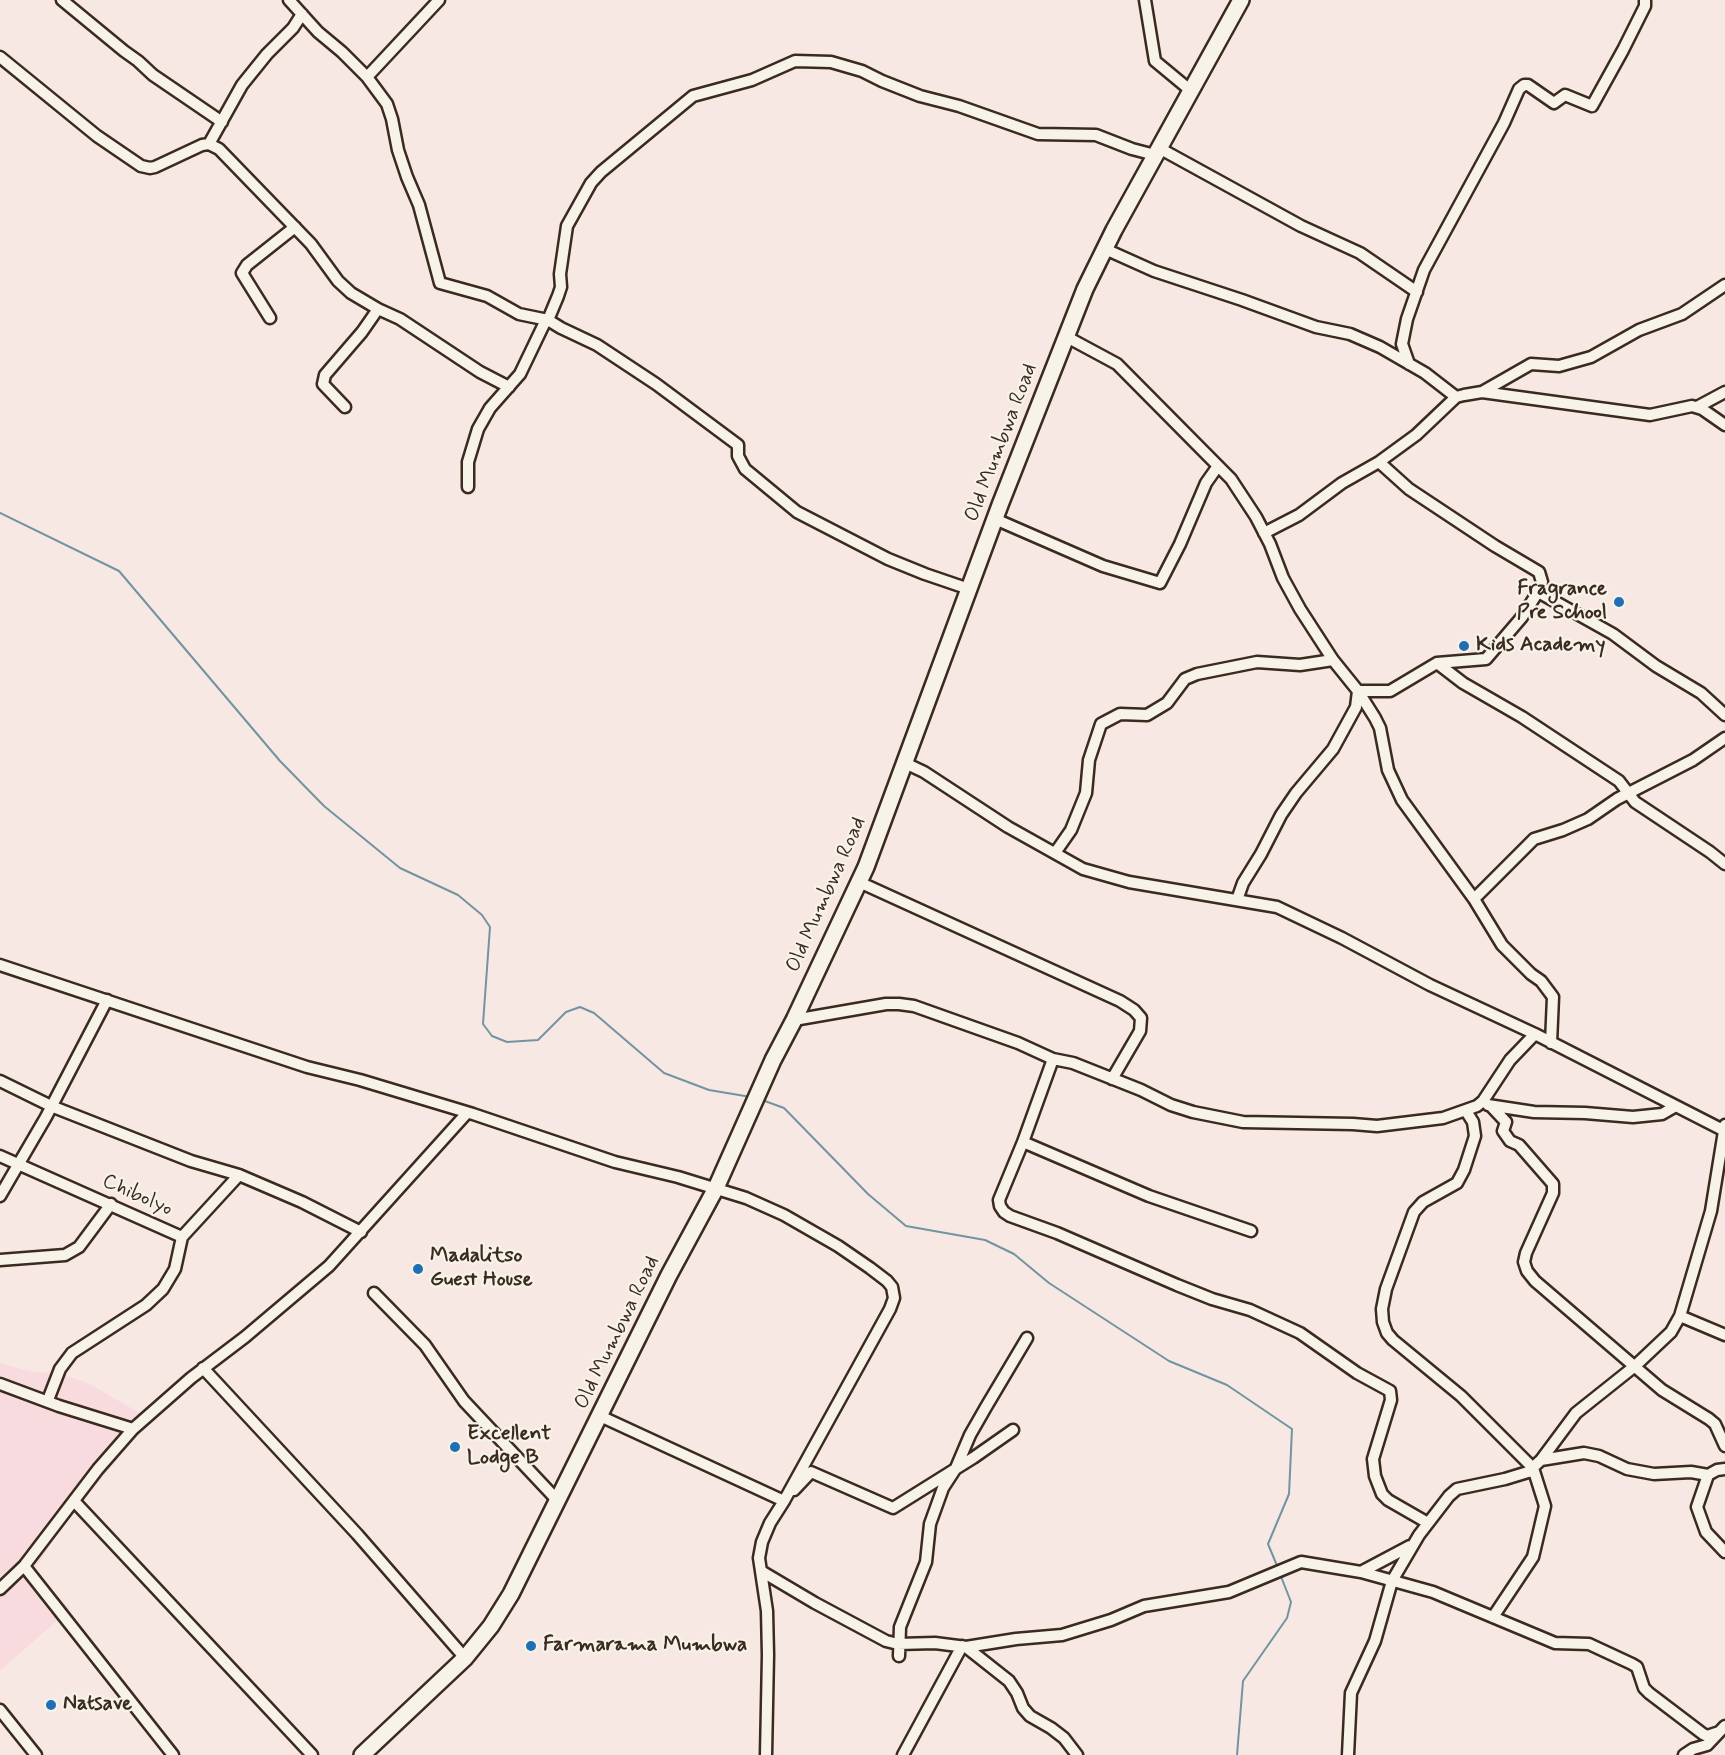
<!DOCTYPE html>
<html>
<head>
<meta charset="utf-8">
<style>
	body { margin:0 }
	canvas { display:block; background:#f7e8e4 }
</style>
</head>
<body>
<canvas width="1725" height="1755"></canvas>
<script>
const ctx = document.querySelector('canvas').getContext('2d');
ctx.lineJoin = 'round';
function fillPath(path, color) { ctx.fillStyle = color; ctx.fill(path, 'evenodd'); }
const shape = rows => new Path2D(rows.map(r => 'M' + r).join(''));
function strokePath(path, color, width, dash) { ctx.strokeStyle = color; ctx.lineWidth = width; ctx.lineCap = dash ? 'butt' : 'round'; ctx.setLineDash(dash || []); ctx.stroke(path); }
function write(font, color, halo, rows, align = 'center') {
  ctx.font = font + ' Mynerve,sans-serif'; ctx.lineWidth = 4.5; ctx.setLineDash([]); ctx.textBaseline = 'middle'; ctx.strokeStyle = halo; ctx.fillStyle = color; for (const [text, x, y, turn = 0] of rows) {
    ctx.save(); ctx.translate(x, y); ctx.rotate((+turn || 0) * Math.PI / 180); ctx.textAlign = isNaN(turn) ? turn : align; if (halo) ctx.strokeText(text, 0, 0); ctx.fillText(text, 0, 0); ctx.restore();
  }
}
const built = shape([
	[0,1363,29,1371,60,1374,88,1383,150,1419,62,1527,34,1570,70,1609,0,1671]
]);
const stream = shape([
	[0,513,119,571,280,761,324,806,400,868,458,895,482,915,490,927,483,1024,492,1036,507,1042,538,1040,566,1012,580,1007,594,1013,664,1073,709,1090,751,1097],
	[762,1100,784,1108,868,1194,906,1226,985,1240,1014,1254,1049,1283,1169,1361,1227,1385,1292,1429,1289,1494,1268,1544,1278,1568],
	[1237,1755,1243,1681,1287,1618,1291,1602,1280,1574]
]);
const street = shape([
	[62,0,124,51,138,61,153,75,222,122],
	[289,0,318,32,342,52,367,77,387,104,392,119,398,150,407,177,419,205,440,283,487,296,519,314,548,320,561,328,597,345,656,384,738,445,738,456,745,469,797,512,888,559,925,574,969,589],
	[1145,0,1155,61,1190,90],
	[0,57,97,136,141,166,150,168,155,167,202,145,209,144,219,149,311,244,338,281,351,293,378,309,400,319,480,372,509,387],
	[367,77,439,0],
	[209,144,242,85,267,54,293,28,302,14],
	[1159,148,1301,226,1360,253,1417,292],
	[1105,249,1154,271,1242,300,1316,327,1350,334,1380,347,1425,373,1456,397],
	[270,318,242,273,247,265,295,227],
	[1065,336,1117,364,1231,479,1256,517,1270,544,1283,578,1300,609,1333,660,1358,691,1375,718,1380,728,1388,770,1402,800,1474,899,1502,945,1531,974,1541,981,1553,997,1551,1043],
	[1409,364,1402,344,1407,319,1424,270,1504,123,1519,89,1524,85,1528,85,1554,103,1565,95,1592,106,1623,50,1645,6,1645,0],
	[1482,392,1531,364,1559,366,1591,357,1639,330,1682,314,1725,285],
	[345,407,323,384,325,375,362,332,378,309],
	[1697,407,1725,392],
	[1379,462,1409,489,1495,546,1539,572,1542,582,1538,592],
	[468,487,468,462,478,429,490,408,520,374,544,324,548,320,558,296,561,287,560,274,567,226,591,183,601,172,693,96,752,80,795,61,831,62,862,71,882,81,920,96,959,106,1038,134,1096,135,1132,149,1155,155],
	[995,519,1103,566,1160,583,1180,544,1206,483,1218,466],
	[1264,533,1299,515,1342,483,1379,462,1416,435,1456,397,1464,395,1482,392,1650,415,1692,406,1702,409,1725,425],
	[1437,663,1463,683,1522,717,1619,781,1635,802,1710,852,1725,864],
	[905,763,924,772,1008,827,1083,869,1129,882,1277,907,1342,938,1430,985,1535,1034,1725,1131],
	[1055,853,1071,830,1086,793,1089,760,1101,724,1120,714,1147,715,1167,703,1185,679,1197,674,1257,662,1300,665,1333,660],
	[859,882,1120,1001,1134,1010,1141,1018,1140,1031,1112,1079],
	[1474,899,1534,839,1563,830,1588,819,1617,799,1693,760,1725,738],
	[1237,900,1243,883,1261,854,1281,815,1296,793,1333,749,1356,707,1358,691,1390,691,1437,663,1486,659,1522,617,1538,592,1613,634,1656,666,1701,693,1725,715],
	[0,965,307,1067,360,1080,473,1114,615,1162,678,1177,746,1198,784,1215,838,1246,870,1268,887,1281,892,1287,894,1298,890,1309,784,1501],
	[794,1020,886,1004,899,1004,914,1006,1018,1043,1053,1059,1073,1063,1141,1090,1171,1105,1193,1112,1243,1122,1353,1124,1377,1126,1443,1118,1477,1106,1483,1101,1510,1060,1535,1034],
	[1053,1059,1023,1142,999,1200,1000,1206,1004,1212,1010,1216,1057,1233,1177,1285,1212,1299,1250,1310,1300,1333,1357,1373,1390,1391,1391,1400,1373,1459,1375,1476,1382,1494,1388,1500,1428,1523],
	[0,1081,51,1106,191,1161,239,1175,302,1202,361,1232],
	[1488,1105,1534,1112,1585,1113,1633,1117,1662,1114,1676,1106],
	[1491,1106,1506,1122,1503,1131,1510,1141,1519,1145,1553,1184,1553,1193,1526,1253,1524,1262,1527,1271,1535,1281,1662,1390,1709,1419,1715,1424,1725,1446],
	[1466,1111,1473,1122,1475,1136,1464,1170,1457,1183,1423,1202,1414,1212,1386,1289,1382,1309,1383,1322,1387,1333,1393,1340,1461,1396,1533,1468,1545,1506,1533,1557,1493,1617],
	[1023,1142,1149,1196,1251,1231],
	[0,1156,182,1237,239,1175],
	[0,1196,46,1117,107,1000],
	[0,1260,65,1255,79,1247,111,1204],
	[374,1293,425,1345,464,1401,558,1501],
	[1680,1316,1725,1335],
	[203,1368,357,1534,465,1658],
	[0,1384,59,1406,133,1429],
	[48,1400,60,1369,72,1353,146,1305,163,1289,175,1269,182,1237],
	[600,1416,784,1501,770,1523,762,1542,759,1558,767,1611,768,1655,766,1755],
	[1541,1460,1584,1453,1599,1456,1627,1469,1654,1474,1691,1472,1708,1475],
	[1725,1469,1717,1470,1708,1475,1697,1507,1706,1532,1725,1552],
	[794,1490,811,1472,893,1508,973,1458,1013,1430],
	[74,1501,312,1755],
	[24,1566,173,1755],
	[761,1571,815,1603,886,1641,898,1644,935,1643,966,1647,1009,1681,1017,1693,1023,1708,1030,1716,1051,1728,1064,1738,1077,1755],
	[1361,1572,1433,1592,1555,1643,1589,1644,1632,1664,1637,1667,1644,1688,1649,1693,1703,1734,1707,1736,1719,1732],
	[0,1589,24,1566,98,1469,133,1429,191,1378,245,1337,329,1266,467,1113],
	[966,1647,1016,1639,1062,1635,1111,1620,1144,1606,1229,1592,1301,1562,1361,1572,1410,1546],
	[899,1656,900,1627,926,1562,930,1524,943,1488,956,1468,970,1435,986,1407,1027,1338],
	[0,1710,36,1755],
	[903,1755,962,1646],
	[1348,1755,1351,1693,1375,1641,1392,1581,1419,1535,1449,1496,1457,1489,1505,1479,1528,1472,1541,1460,1576,1413,1635,1366,1671,1332,1680,1316,1711,1211,1725,1125],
	[1684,1755,1693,1749,1707,1745,1725,1726]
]);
const secondary = shape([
	[362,1755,465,1658,491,1626,511,1594,669,1275,716,1188,773,1060,794,1020,866,867,1000,505,1085,289,1114,230,1241,0]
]);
const markers = [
	[1619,602,6,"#1f6fb2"],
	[1464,646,6,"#1f6fb2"],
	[418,1269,6,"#1f6fb2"],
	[455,1447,6,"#1f6fb2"],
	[531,1646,6,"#1f6fb2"],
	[51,1705,6,"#1f6fb2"]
];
const streetNames = [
	["Old Mumbwa Road",1002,443,-69],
	["Old Mumbwa Road",827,895,-66],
	["Chibolyo",137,1196,24],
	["Old Mumbwa Road",618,1333,-64]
];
const poiNames = [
	["Fragrance",1607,590,"right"],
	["Pre School",1607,614,"right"],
	["Kids Academy",1476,646],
	["Madalitso",430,1257],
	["Guest House",430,1281],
	["Excellent",467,1435],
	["Lodge B",467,1459],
	["Farmarama Mumbwa",543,1646],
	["Natsave",63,1705]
];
fillPath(built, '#f7dbdf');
strokePath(stream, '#7294a1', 2);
strokePath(street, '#3b2a1e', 15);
strokePath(secondary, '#3b2a1e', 20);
strokePath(street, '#f7f3e8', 10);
strokePath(secondary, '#f7f3e8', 15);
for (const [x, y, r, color] of markers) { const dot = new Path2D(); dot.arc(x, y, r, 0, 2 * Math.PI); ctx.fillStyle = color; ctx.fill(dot); strokePath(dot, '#f7f3e8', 2); }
write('21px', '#3b2a1e', '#f7f3e8', streetNames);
write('bold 21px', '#3b2a1e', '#f7f3e8', poiNames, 'left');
</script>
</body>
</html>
